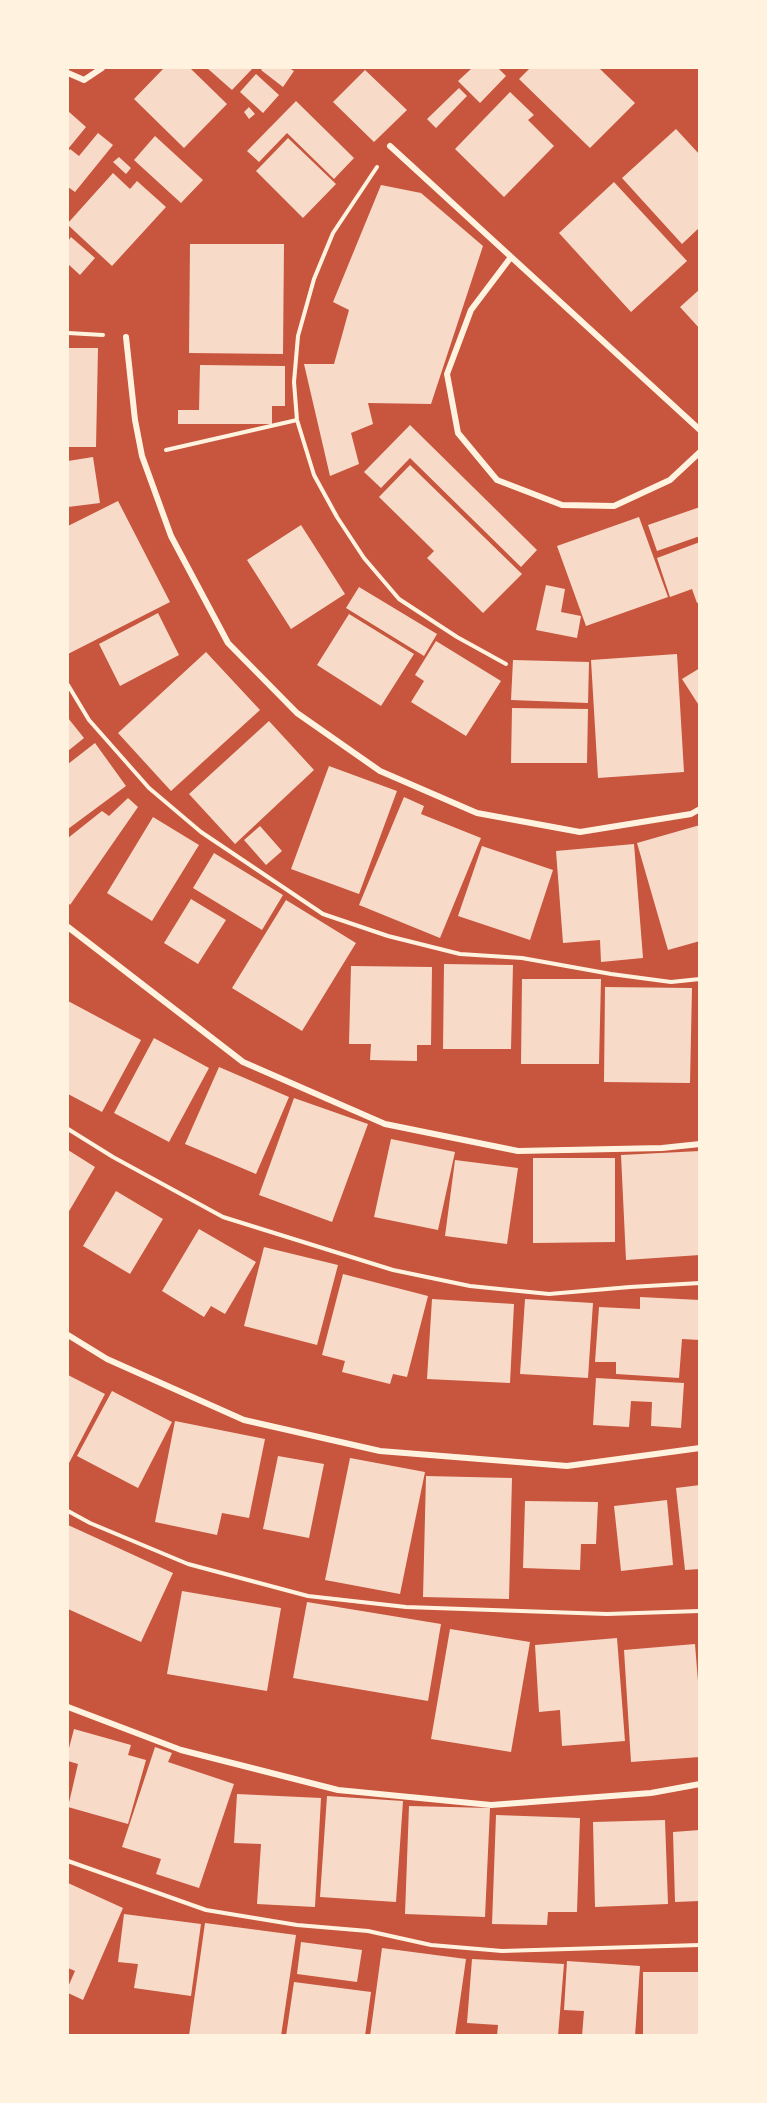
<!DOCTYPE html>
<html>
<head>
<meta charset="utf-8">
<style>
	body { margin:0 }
	#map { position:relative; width:767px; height:2103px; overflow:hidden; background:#c8553d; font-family:Raleway,sans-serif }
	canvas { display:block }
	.frame { position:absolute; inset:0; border:69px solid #fff3e0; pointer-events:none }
</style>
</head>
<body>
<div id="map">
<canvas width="767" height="2103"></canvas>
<div class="frame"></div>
</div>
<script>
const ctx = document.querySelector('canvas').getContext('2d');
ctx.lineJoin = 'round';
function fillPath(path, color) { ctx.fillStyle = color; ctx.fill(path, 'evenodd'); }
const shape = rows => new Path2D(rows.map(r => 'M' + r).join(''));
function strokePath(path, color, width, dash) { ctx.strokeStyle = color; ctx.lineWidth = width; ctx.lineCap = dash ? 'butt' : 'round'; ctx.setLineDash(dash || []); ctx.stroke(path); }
const building = shape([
	[164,68,190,68,227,104,184,148,134,99],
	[207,68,253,68,232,90],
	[263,68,289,68,294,71,283,87,261,70],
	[472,68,498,68,506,76,480,103,458,81],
	[530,68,599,68,635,103,590,148,519,79],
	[365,70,407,110,374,142,333,102],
	[256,74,279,95,263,113,240,92],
	[459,88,467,96,436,128,427,119],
	[510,92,534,115,528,120,554,146,504,197,455,149],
	[296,101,354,158,334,179,287,133,259,162,247,151],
	[249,107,255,114,249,119,244,112],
	[68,111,86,127,68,149],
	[676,129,700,155,700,227,682,244,622,178],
	[98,133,113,145,75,192,68,187,68,152,70,149,79,156],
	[155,136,203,180,181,203,134,160],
	[288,138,336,184,303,218,256,171],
	[119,157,131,168,126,174,113,162],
	[113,173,130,189,137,181,166,207,112,266,68,225,68,223],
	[614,182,687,261,631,312,559,233],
	[381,185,421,193,483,246,431,404,368,403,373,424,351,433,359,464,330,476,304,364,334,364,349,310,333,302],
	[71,237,95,258,80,275,68,264,68,241],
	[190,244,284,244,283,354,189,353],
	[700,289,700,329,680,307],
	[68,348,98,348,96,447,68,447],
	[200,365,285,366,285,406,272,406,272,424,178,424,178,410,199,410],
	[410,425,537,550,521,567,410,458,381,488,364,472],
	[93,457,100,503,68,507,68,461],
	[410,465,522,574,483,613,427,558,434,551,379,497],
	[118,501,170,602,68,654,68,526],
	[700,507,700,536,657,551,648,525],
	[639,517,668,597,586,626,557,546],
	[301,525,345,594,291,629,247,560],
	[700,542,700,602,697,603,692,589,670,597,657,558],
	[546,585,565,589,561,612,581,616,577,638,536,630],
	[359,587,437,634,424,656,346,608],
	[158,613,179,655,120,686,99,644],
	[349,614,414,654,381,706,317,665],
	[436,641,501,681,466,736,411,702,424,681,415,675],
	[206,652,260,710,171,791,118,733],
	[677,654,684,772,598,778,591,660],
	[513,660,589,662,588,703,511,700],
	[700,668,700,707,682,679],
	[512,708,588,709,587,763,511,763],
	[68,718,84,738,68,751],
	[269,721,314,770,235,844,189,794],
	[95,743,126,786,68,829,68,764],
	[329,766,397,791,359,894,291,869],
	[404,797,424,806,421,814,481,838,440,938,359,905],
	[128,798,138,807,70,905,68,902,68,838,102,811,109,816],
	[153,817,199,845,152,921,107,893],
	[700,825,700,941,668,950,637,843],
	[260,826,282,851,266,865,244,840],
	[634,844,643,958,601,962,600,940,563,943,556,851],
	[482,846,553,870,530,940,458,916],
	[214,853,283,895,262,930,193,888],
	[191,899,226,920,198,964,164,943],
	[286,900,356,943,302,1031,232,988],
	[444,964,513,965,511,1049,443,1049],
	[351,966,432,967,431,1045,417,1045,417,1061,370,1060,371,1044,349,1044],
	[522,979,601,979,599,1064,521,1064],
	[605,987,692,988,690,1083,604,1082],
	[68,1001,141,1040,102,1112,68,1094],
	[154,1038,209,1068,169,1142,114,1113],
	[219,1067,289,1097,256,1174,185,1144],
	[294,1098,368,1124,332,1222,259,1195],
	[391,1139,455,1152,438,1230,374,1217],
	[68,1150,95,1167,68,1213],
	[700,1151,700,1255,626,1260,621,1155],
	[533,1158,615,1158,615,1242,533,1243],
	[455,1160,518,1168,507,1244,445,1236],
	[116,1191,163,1219,130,1274,83,1246],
	[199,1229,256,1262,225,1314,211,1306,204,1317,162,1291],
	[264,1247,338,1265,317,1345,244,1326],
	[343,1274,428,1296,407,1377,393,1374,390,1384,342,1372,345,1361,322,1355],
	[640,1297,700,1300,700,1340,682,1339,679,1378,616,1374,616,1362,595,1362,599,1307,640,1309],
	[432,1299,514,1304,510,1383,427,1379],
	[525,1299,593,1303,588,1378,520,1374],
	[68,1375,105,1394,68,1465],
	[596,1378,684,1383,681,1428,651,1426,652,1402,631,1401,629,1427,593,1425],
	[112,1391,172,1422,138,1488,77,1456],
	[175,1421,265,1439,249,1518,222,1513,217,1535,155,1522],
	[278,1456,324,1464,309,1538,263,1529],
	[350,1458,425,1472,400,1594,325,1580],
	[426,1476,512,1478,509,1599,423,1597],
	[700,1485,700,1569,685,1570,676,1488],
	[667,1500,673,1565,621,1571,614,1506],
	[525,1501,598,1502,596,1544,581,1544,580,1570,523,1568],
	[68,1525,173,1573,141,1642,68,1609],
	[182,1591,281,1608,267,1691,167,1674],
	[307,1602,441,1624,428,1701,293,1678],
	[450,1629,530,1642,511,1752,431,1739],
	[617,1638,625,1741,562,1746,560,1710,539,1712,535,1645],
	[695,1644,700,1706,700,1757,631,1762,624,1650],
	[74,1729,131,1745,128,1755,146,1760,128,1824,68,1807,78,1764,68,1761,68,1752],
	[155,1747,172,1753,168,1762,234,1784,199,1888,156,1874,161,1859,122,1847],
	[237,1794,321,1798,315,1907,257,1904,261,1844,234,1843],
	[327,1796,403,1801,396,1902,320,1897],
	[409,1806,490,1808,485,1917,405,1914],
	[496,1815,580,1818,577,1912,548,1912,547,1925,492,1924],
	[665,1820,668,1904,595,1907,593,1822],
	[700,1830,700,1901,675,1902,673,1832],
	[68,1883,123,1908,83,2000,68,1993,68,1987,75,1971,68,1968],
	[124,1914,201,1924,191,1996,134,1988,138,1964,118,1962],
	[205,1923,296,1935,281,2036,189,2036],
	[301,1942,362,1950,357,1982,297,1974],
	[382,1948,466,1959,455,2036,370,2036],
	[472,1959,564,1964,558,2036,497,2036,498,2025,467,2023],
	[567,1961,640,1966,635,2036,582,2036,584,2011,564,2010],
	[643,1972,700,1972,700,2036,643,2036],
	[294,1982,371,1992,365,2036,286,2036]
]);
const path = shape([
	[377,167,333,233,314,279,298,336,294,382,297,420,314,475,337,517,364,558,399,599,457,637,506,664],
	[68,333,103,335],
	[166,450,297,420],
	[68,685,89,720,149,788,201,832,323,914,388,936,460,954,522,958,611,974,671,982,700,979],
	[68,1129,113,1157,223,1217,393,1270,470,1286,549,1294,630,1287,700,1283],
	[68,1511,90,1523,188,1564,308,1596,406,1607,607,1614,700,1611],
	[68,1861,206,1910,297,1925,368,1931,431,1945,502,1951,700,1945]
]);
const minor = shape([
	[68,73,84,80,102,68],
	[390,146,700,430],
	[511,257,471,310,447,374,458,433,497,480,562,505,614,506,670,480,700,452],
	[126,337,135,420,142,456,171,536,228,643,297,713,380,771,477,813,580,832,691,814,700,809],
	[68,927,243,1062,385,1124,518,1151,662,1148,700,1144],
	[68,1335,107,1359,244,1420,380,1451,567,1466,700,1448],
	[68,1707,181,1750,338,1790,491,1805,651,1793,700,1784]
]);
fillPath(building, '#f7dbc8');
strokePath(path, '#fff3e0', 4);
strokePath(minor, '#fff3e0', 6);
</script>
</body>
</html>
